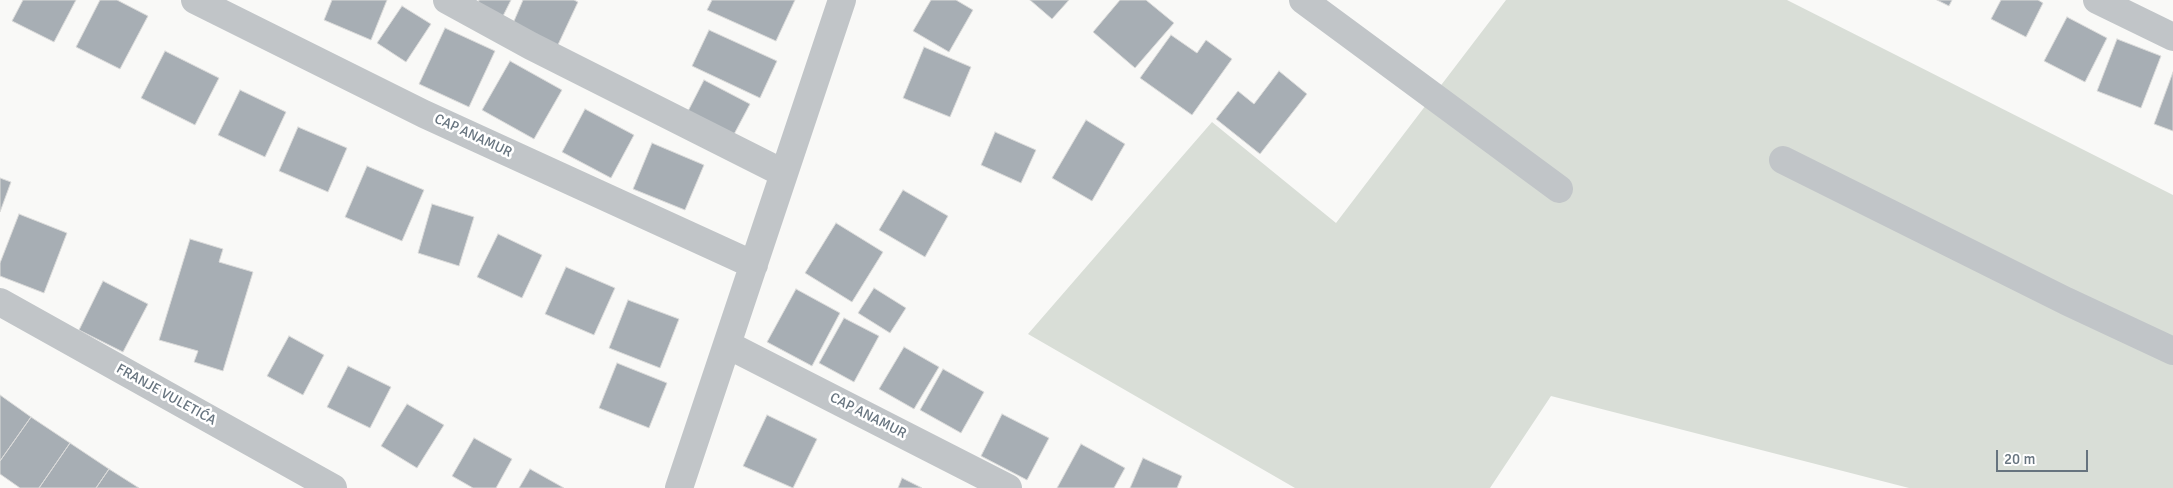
<!DOCTYPE html>
<html>
<head>
<meta charset="utf-8">
<style>
	body { margin:0 }
	#map { position:relative; width:2173px; height:488px; overflow:hidden; background:#f9f9f7; font-family:Signika,sans-serif }
	canvas { display:block }
	.scale { position:absolute; left:1996px; top:450px; width:92px; height:22px; box-sizing:border-box; border:2px solid #67747f; border-top:0; padding-left:6px; font-size:15px; line-height:18px; white-space:nowrap; color:#67747f; -webkit-text-stroke:4px #fff; paint-order:stroke }
</style>
</head>
<body>
<div id="map">
<canvas width="2173" height="488"></canvas>
<div class="scale">20 m</div>
</div>
<script>
const ctx = document.querySelector('canvas').getContext('2d');
ctx.lineJoin = 'round';
function fillPath(path, color) { ctx.fillStyle = color; ctx.fill(path, 'evenodd'); }
const shape = rows => new Path2D(rows.map(r => 'M' + r).join(''));
function strokePath(path, color, width, dash) { ctx.strokeStyle = color; ctx.lineWidth = width; ctx.lineCap = dash ? 'butt' : 'round'; ctx.setLineDash(dash || []); ctx.stroke(path); }
function write(font, color, halo, rows, align = 'center') {
  ctx.font = font + ' Signika,sans-serif'; ctx.lineWidth = 5; ctx.setLineDash([]); ctx.textBaseline = 'middle'; ctx.strokeStyle = halo; ctx.fillStyle = color; for (const [text, x, y, turn = 0] of rows) {
    ctx.save(); ctx.translate(x, y); ctx.rotate((+turn || 0) * Math.PI / 180); ctx.textAlign = isNaN(turn) ? turn : align; if (halo) ctx.strokeText(text, 0, 0); ctx.fillText(text, 0, 0); ctx.restore();
  }
}
const green = shape([
	[1506,0,1787,0,2173,195,2173,488,1909,488,1551,396,1490,488,1295,488,1028,334,1212,122,1336,223]
]);
const building = shape([
	[23,0,76,0,54,42,12,21,23,0],
	[100,0,117,0,148,16,120,69,76,47,100,0],
	[332,0,387,0,371,40,324,20,332,0],
	[479,0,511,0,503,16,478,4,479,0],
	[523,0,574,0,578,2,556,49,511,28,523,0],
	[712,0,795,0,776,41,707,10,712,0],
	[931,0,956,0,973,10,949,52,913,31,931,0],
	[1030,0,1069,0,1052,19,1030,0],
	[1120,0,1146,0,1174,23,1135,68,1093,32,1120,0],
	[1937,0,1952,0,1949,6,1937,0],
	[2001,0,2038,0,2043,3,2026,37,1991,19,2001,0],
	[402,6,431,24,406,62,377,43,402,6],
	[2067,17,2107,38,2085,82,2044,61,2067,17],
	[445,28,495,51,469,107,419,84,445,28],
	[709,30,777,61,760,98,692,66,709,30],
	[1171,35,1197,53,1206,40,1232,59,1192,115,1140,78,1171,35],
	[2117,39,2161,56,2141,108,2097,91,2117,39],
	[924,47,971,67,950,117,903,98,924,47],
	[165,51,219,78,195,125,141,98,165,51],
	[510,61,562,90,534,139,482,110,510,61],
	[1279,71,1307,94,1260,154,1216,119,1238,91,1254,104,1279,71],
	[2173,72,2173,131,2154,124,2173,72],
	[704,80,750,104,732,138,686,115,704,80],
	[240,90,286,112,265,157,218,135,240,90],
	[585,109,634,135,611,178,562,152,585,109],
	[1086,120,1125,144,1092,201,1052,178,1086,120],
	[298,127,347,148,328,192,279,171,298,127],
	[995,132,1036,150,1021,183,981,165,995,132],
	[652,143,704,165,685,210,633,189,652,143],
	[367,166,424,190,402,241,345,217,367,166],
	[0,178,11,182,0,212,0,178],
	[903,190,948,216,925,257,879,230,903,190],
	[432,204,474,217,459,266,418,253,432,204],
	[19,214,67,233,44,293,0,276,0,263,19,214],
	[836,223,883,252,852,302,805,273,836,223],
	[498,234,542,255,522,298,477,277,498,234],
	[190,239,223,249,219,262,253,272,223,371,194,362,198,351,159,340,190,239],
	[566,267,615,288,594,335,545,314,566,267],
	[103,281,148,304,123,352,79,330,103,281],
	[874,288,906,308,890,333,858,313,874,288],
	[796,289,840,313,812,366,767,342,796,289],
	[628,300,679,319,660,368,609,348,628,300],
	[844,318,879,336,854,382,819,363,844,318],
	[289,336,324,355,303,395,267,376,289,336],
	[904,347,939,367,914,409,879,389,904,347],
	[617,363,667,383,649,428,599,408,617,363],
	[348,366,391,387,370,428,327,407,348,366],
	[943,369,984,392,961,433,920,410,943,369],
	[0,395,31,417,0,461,0,395],
	[407,404,444,425,417,468,381,446,407,404],
	[1002,414,1049,438,1027,480,981,456,1002,414],
	[767,415,817,439,793,488,743,466,767,415],
	[31,417,70,443,39,488,20,488,0,474,0,461,31,417],
	[474,438,512,459,496,488,473,488,452,476,474,438],
	[70,443,109,469,96,488,39,488,70,443],
	[1081,444,1125,468,1114,488,1057,488,1081,444],
	[1143,458,1182,476,1177,488,1130,488,1143,458],
	[109,469,139,488,96,488,109,469],
	[530,469,564,488,519,488,530,469],
	[902,478,922,488,898,488,902,478]
]);
const minor = shape([
	[195,0,424,114,754,265],
	[447,0,531,46,783,173],
	[1303,0,1559,189],
	[2097,0,2173,37],
	[1783,160,2066,301,2173,351],
	[0,302,333,488],
	[728,345,1008,488],
	[679,488,842,0]
]);
const streetNames = [
	["CAP ANAMUR",473,136,25],
	["FRANJE VULETIĆA",166,395,29],
	["CAP ANAMUR",868,416,27]
];
fillPath(green, '#d9ded7');
fillPath(building, '#a7aeb4');
strokePath(building, '#dbdbda', 1);
strokePath(minor, '#c1c5c8', 28);
write('14px', '#67747f', '#fff', streetNames);
</script>
</body>
</html>
